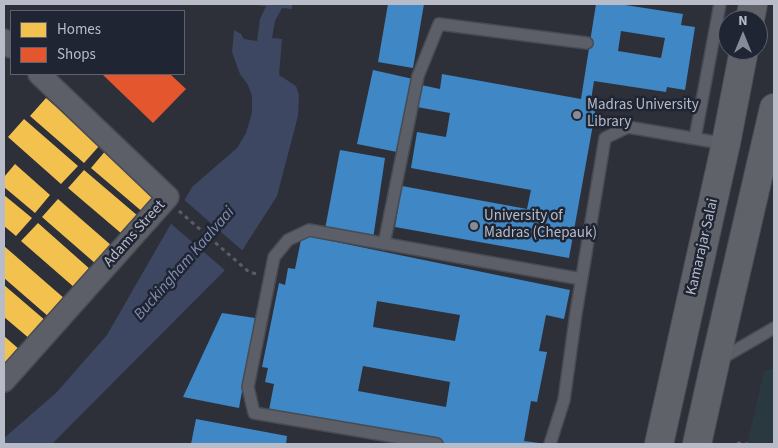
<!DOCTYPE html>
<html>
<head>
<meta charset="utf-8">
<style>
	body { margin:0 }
	#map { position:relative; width:778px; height:448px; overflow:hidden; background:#2d3039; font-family:"Source Sans 3",sans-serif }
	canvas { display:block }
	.frame { position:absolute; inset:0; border:5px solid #b8bcc9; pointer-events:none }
	.legend { position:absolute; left:10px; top:10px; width:175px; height:65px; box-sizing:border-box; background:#202534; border:1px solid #5d6170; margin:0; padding:6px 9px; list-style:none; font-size:15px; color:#b8bcc9 }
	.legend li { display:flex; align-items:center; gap:10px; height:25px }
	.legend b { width:25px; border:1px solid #5d6170 }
	.north { position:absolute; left:718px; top:10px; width:50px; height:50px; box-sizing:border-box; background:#202534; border:1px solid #5d6170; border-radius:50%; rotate:0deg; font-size:14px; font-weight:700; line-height:20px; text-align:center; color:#b8bcc9 }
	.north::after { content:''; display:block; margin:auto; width:18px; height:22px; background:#878b97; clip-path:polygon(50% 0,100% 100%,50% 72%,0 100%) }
</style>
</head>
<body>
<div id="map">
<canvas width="778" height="448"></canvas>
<div class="frame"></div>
<ul class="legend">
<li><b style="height:14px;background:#f2c14e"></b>Homes</li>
<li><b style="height:14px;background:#e4572e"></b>Shops</li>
</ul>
<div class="north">N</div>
</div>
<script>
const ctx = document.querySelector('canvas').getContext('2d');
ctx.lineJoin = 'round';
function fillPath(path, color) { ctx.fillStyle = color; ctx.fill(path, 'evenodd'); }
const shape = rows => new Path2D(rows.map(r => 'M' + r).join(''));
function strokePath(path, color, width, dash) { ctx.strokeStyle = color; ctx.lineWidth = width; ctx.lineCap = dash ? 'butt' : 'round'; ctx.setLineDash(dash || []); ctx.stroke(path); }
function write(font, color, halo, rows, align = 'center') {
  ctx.font = font + ' "Source Sans 3",sans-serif'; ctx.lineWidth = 5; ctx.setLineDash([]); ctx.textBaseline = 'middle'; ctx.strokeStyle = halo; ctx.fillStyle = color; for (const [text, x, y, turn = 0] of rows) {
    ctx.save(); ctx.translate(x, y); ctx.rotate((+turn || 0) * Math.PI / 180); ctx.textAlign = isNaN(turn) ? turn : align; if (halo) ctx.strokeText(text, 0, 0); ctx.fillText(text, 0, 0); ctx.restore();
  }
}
const green = shape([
	[774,368,774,444,747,444,764,371]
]);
const water = shape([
	[256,4,292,4,292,9,282,8,275,21,272,38,282,39,279,75,296,86,299,95,298,116,277,196,238,257,52,444,4,444,4,438,56,393,107,335,192,187,237,148,246,133,252,113,252,96,248,85,240,74,232,52,234,30,241,34,244,39,257,41,260,19,266,6,256,5]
]);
const pier = shape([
	[182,198,244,252,240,259,227,272,169,222]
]);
const homes = shape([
	[46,98,100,145,84,163,30,116],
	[24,119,78,166,61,184,8,137],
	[107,149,161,196,145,214,91,168],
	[15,164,50,195,35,213,4,187,4,177],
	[84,170,138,216,122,234,68,188],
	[4,195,32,218,16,236,4,226],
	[58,199,112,246,96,264,42,217],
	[38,223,91,270,75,288,21,241],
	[4,246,65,299,49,317,4,278],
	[4,285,46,321,30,339,4,317],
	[4,336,20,350,5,366,4,365]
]);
const shops = shape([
	[102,74,170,74,186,89,153,123]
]);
const schools = shape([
	[388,4,424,4,413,68,378,62],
	[596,4,619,4,683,14,681,25,695,27,685,90,667,87,666,92,594,81,591,100,597,102,569,258,395,227,402,186,527,209,531,190,411,168,417,132,446,137,450,113,417,107,421,85,440,89,442,74,581,99],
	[621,31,665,38,661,58,618,51],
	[373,70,413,79,397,152,357,144],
	[340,150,385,158,373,239,325,229],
	[302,235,570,290,564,319,546,315,539,351,547,352,537,402,531,401,524,441,539,443,539,444,436,444,269,410,274,384,265,382,268,368,262,367,279,283,285,285,288,268,295,269],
	[377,301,460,315,455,341,373,327],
	[363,366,450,382,446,407,358,391],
	[222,313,255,318,239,408,183,397],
	[196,419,287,436,286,444,191,444]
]);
const path = shape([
	[179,211,249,272,257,274],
	[737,443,748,444]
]);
const lane = shape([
	[695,138,720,4],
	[384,244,418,76,439,24,587,43],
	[719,360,774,328],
	[437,444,254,413,248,387,274,257,288,240,309,230,581,279],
	[550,444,564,400,576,313,605,138,628,127,709,141,726,143]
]);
const street = shape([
	[4,40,11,47],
	[4,381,168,197,39,74]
]);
const primary = shape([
	[750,20,753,4],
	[659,444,726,143,744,50],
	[697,444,715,363,774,108]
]);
const markers = [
	[577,115,5,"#878b97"],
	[474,226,5,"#878b97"]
];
const poiNames = [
	["Madras University",587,106],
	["Library",587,123],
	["University of",484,217],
	["Madras (Chepauk)",484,234]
];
const streetNames = [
	["Adams Street",135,234,-48],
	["Kamarajar Salai",703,247,-77]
];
const waterNames = [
	["Buckingham Kaalvaai",185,264,-49]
];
fillPath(green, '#2a393f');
fillPath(water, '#3d4762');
fillPath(pier, '#2d3039');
fillPath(homes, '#f2c14e');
fillPath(shops, '#e4572e');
fillPath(schools, '#3f88c5');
strokePath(lane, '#484b52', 14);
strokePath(street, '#484b52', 24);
strokePath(primary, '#4b4d56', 30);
strokePath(path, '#5a5e64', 3, [4, 4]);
strokePath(lane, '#5d5f68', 11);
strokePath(street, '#5d5f68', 21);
strokePath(primary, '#5f6269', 28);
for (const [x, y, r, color] of markers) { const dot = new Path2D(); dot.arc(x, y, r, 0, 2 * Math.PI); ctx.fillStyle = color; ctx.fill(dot); strokePath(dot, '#202534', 2); }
write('15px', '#b8bcc9', '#202534', poiNames, 'left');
write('15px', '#b8bcc9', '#202534', streetNames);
write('italic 16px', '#828eaf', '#202534', waterNames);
</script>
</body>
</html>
